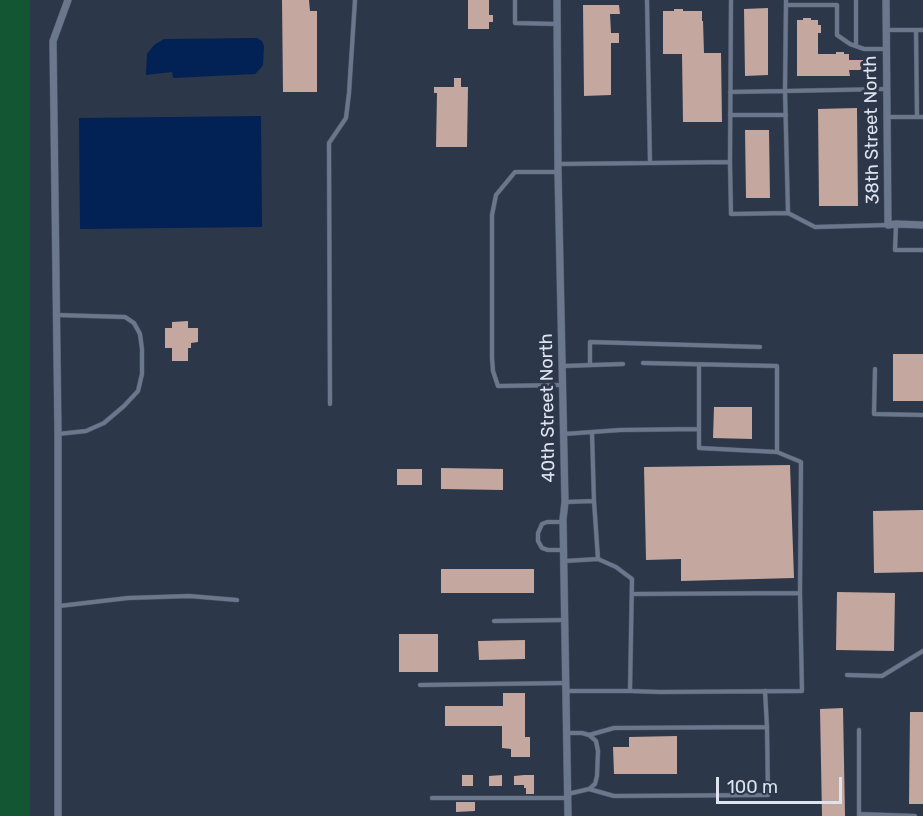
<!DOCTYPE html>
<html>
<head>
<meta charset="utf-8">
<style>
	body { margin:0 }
	#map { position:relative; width:923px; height:816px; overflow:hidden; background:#2d374a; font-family:Rubik,sans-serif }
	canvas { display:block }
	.scale { position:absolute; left:716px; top:777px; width:126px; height:27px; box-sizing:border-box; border:3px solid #dde4f0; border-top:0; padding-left:8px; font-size:18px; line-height:21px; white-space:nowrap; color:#dde4f0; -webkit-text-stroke:4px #2d374a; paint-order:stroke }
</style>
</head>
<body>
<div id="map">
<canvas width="923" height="816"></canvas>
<div class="scale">100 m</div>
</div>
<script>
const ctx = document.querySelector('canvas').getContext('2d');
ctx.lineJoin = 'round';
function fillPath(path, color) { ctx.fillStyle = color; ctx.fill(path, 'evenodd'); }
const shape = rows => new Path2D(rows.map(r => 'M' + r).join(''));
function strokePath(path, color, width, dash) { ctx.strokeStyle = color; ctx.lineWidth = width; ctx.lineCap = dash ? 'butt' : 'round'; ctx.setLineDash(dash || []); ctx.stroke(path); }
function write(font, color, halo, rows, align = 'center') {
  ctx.font = font + ' Rubik,sans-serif'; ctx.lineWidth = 6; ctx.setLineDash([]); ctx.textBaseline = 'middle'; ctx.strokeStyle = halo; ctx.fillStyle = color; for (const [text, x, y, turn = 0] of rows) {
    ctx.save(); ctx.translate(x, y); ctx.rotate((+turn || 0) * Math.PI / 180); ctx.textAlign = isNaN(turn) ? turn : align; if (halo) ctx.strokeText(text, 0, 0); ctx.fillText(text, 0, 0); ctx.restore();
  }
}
const green = shape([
	[0,0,30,0,30,816,0,816]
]);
const water = shape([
	[257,38,262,41,264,46,263,65,260,69,255,74,173,78,172,72,146,75,147,54,154,45,164,39],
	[261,116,262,227,80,229,79,118]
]);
const building = shape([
	[282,0,309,0,310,11,317,11,317,92,283,92],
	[468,0,489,0,489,15,493,15,493,22,489,22,489,29,468,29],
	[583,5,619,5,620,14,610,14,611,33,619,33,619,43,611,43,611,95,584,96],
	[768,8,768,75,745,76,744,9],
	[674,9,683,9,683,11,702,11,702,21,703,21,704,53,721,53,722,122,683,122,682,54,663,54,663,11,674,11],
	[803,18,811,18,811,20,818,20,818,25,821,25,821,33,818,33,818,54,836,54,836,52,844,52,844,54,849,54,849,60,863,60,863,70,849,70,850,76,797,76,797,20,803,20],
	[454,78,461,78,461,87,468,87,467,147,436,147,437,93,434,93,434,87,454,87],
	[857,108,858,206,819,206,818,109],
	[745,130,769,130,770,198,746,198],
	[188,321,188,328,198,328,198,342,191,343,191,348,188,348,188,361,172,361,172,348,165,348,165,328,172,328,172,322],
	[893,354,923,354,923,401,893,401],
	[714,407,752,407,752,439,713,438],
	[790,465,794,578,681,581,681,559,646,560,644,467],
	[441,468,503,469,503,490,441,489],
	[397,469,422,469,422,485,397,485],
	[923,510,923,572,874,573,873,511],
	[441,569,534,569,534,593,441,593],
	[837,592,895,593,894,651,836,650],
	[399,634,438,634,438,672,399,672],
	[525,640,525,659,479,660,478,641],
	[503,693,525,693,525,737,530,737,530,757,511,757,511,749,502,748,502,726,445,726,445,706,503,706],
	[843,708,845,816,822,816,820,709],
	[910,712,923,712,923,804,909,804],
	[677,736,677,774,614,774,613,747,629,747,629,737],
	[462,775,473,775,473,786,462,786],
	[502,775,502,786,489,786,489,776],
	[524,775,534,775,534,794,526,794,526,788,524,788,524,785,514,785,514,776],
	[456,802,475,802,475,811,456,812]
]);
const lane = shape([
	[515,0,515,23,557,24],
	[731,0,730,162,731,214,788,213],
	[856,0,856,46],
	[786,5,837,5,837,35,850,44,864,49,886,49],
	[886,30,923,30],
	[916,30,917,117],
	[886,89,785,91,788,213,815,227,888,225],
	[730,92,785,91,786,0],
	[730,115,786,115],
	[888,117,923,117],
	[650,163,730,162],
	[559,164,650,163,647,0],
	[558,172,515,172,496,195,492,215,492,358,493,371,498,386,562,385],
	[896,225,895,250,923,250],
	[56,315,125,317,134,323,140,334,142,349,142,374,138,391,124,406,104,423,86,431,58,434],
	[643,363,777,366,777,452,699,448,699,365],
	[590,364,590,342,760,347],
	[563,366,623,364],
	[875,369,874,414,923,415],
	[330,404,329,143,346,118,349,93,355,0],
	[592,432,594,501],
	[564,434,620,430,699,429],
	[563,522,547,522,542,524,538,533,538,541,542,548,548,550,564,550],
	[565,561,598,559,594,501,566,502],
	[632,594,800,593,801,462,777,452],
	[59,606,128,598,189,596,237,600],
	[494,621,565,620],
	[847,675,882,676,923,651],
	[420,685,566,683],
	[567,691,630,691,632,579,616,567,598,559],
	[630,691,660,692,802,691,800,593],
	[567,733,582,733,589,735,596,741,598,751,597,776,595,784,589,789,568,794],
	[589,735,614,728,767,727,765,691],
	[589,789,614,796,768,795,767,727],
	[432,798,567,798],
	[859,814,915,816],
	[859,816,859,730]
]);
const street = shape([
	[557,0,558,172,565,502,563,519,568,816],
	[886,0,888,225,896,224,923,225],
	[58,816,58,434,53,41,68,0]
]);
const streetNames = [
	["38th Street North",872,130,-91],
	["40th Street North",548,408,-91]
];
fillPath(green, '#125634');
fillPath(water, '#022154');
fillPath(building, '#c4a79f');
strokePath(lane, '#4d5566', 5);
strokePath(street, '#4d5566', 8);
strokePath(lane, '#6b778c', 4);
strokePath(street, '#6b778c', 7);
write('18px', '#dde4f0', '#2d374a', streetNames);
</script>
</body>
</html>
